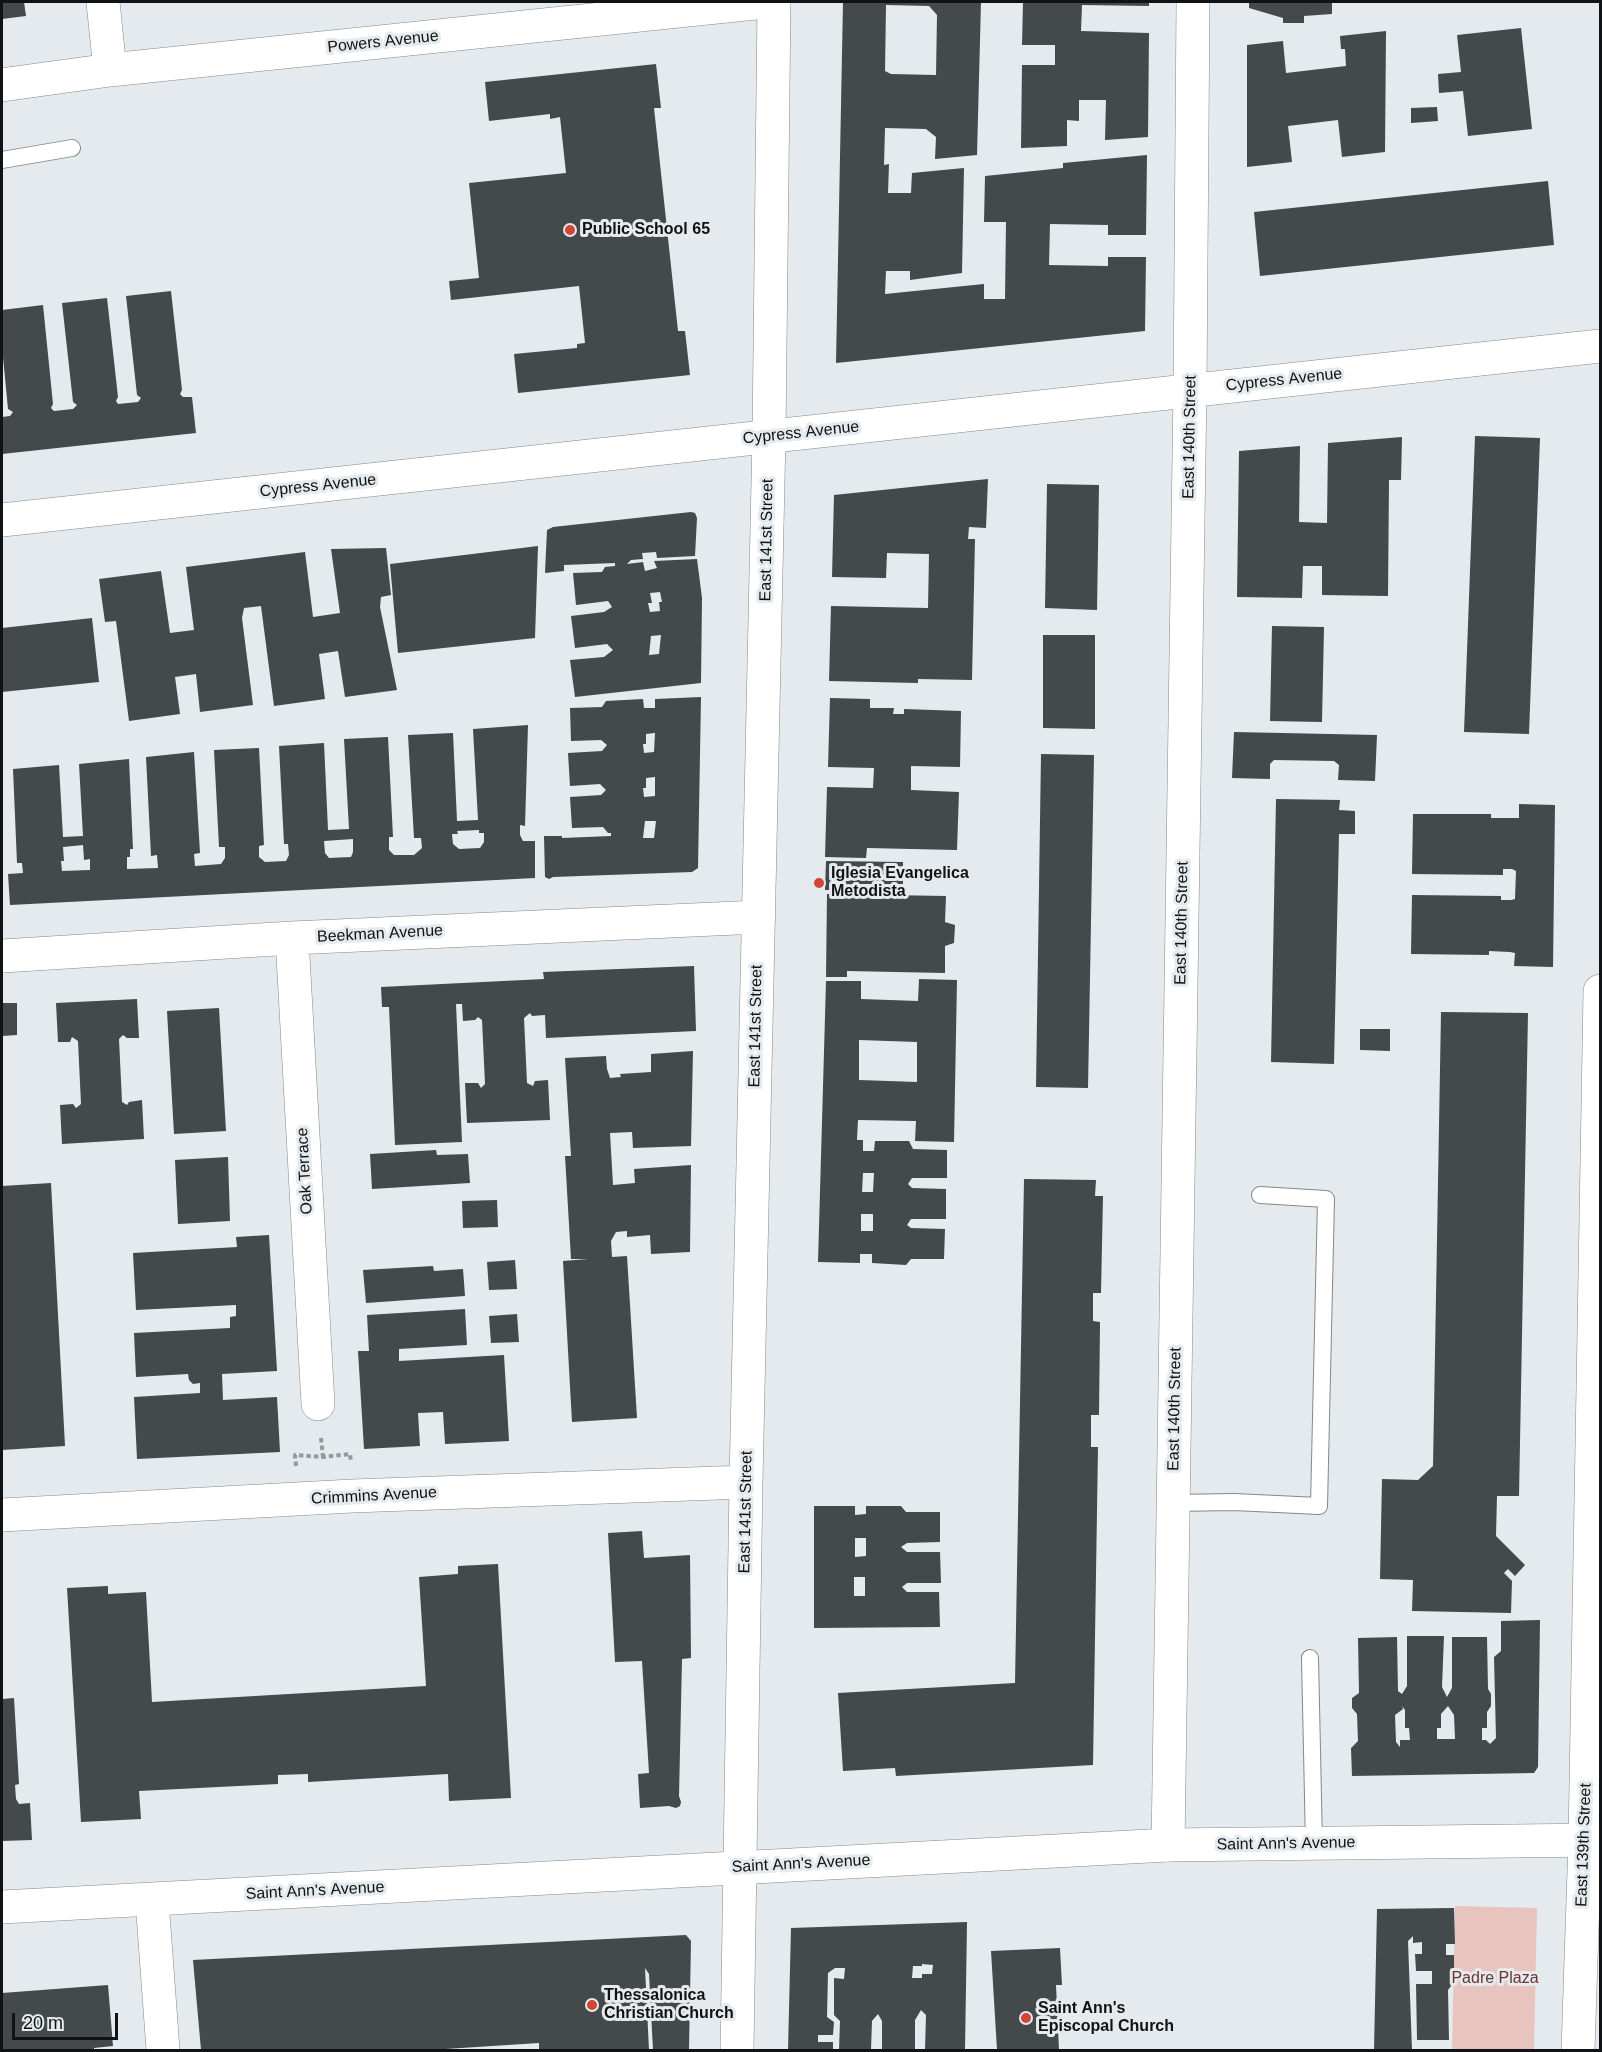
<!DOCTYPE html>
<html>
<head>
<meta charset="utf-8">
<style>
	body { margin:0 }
	#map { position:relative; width:1602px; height:2052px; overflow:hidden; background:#e4eaed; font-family:Helvetica,sans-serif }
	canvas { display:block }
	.frame { position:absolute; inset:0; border:3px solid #101213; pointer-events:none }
	.scale { position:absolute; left:12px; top:2013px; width:106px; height:27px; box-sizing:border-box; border:3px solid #101213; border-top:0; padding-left:8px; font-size:18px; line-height:21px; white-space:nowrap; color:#101213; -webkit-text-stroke:4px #e4eaed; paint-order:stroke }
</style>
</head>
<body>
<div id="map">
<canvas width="1602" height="2052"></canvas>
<div class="frame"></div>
<div class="scale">20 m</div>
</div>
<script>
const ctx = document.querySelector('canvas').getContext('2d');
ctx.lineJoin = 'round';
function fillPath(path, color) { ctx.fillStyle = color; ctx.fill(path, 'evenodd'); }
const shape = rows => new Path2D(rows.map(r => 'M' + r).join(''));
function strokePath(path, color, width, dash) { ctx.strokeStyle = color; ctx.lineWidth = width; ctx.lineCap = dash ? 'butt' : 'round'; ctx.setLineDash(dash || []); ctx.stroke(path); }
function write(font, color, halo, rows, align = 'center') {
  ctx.font = font + ' Helvetica,sans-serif'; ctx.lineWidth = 6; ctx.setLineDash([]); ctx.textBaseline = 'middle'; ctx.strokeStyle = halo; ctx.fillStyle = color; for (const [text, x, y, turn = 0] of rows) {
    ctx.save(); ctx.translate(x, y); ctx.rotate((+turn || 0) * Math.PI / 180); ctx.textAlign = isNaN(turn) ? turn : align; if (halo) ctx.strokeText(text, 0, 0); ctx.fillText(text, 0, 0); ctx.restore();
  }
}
const green = shape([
	[1455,1906,1537,1908,1534,2050,1452,2050]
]);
const building = shape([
	[2,2,24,2,26,16,2,19],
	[843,2,981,2,977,155,935,159,936,137,926,129,885,128,884,165,889,164,888,193,911,193,912,173,964,168,962,273,910,280,910,271,886,271,885,294,984,284,984,299,1005,299,1006,222,984,222,985,176,1063,168,1063,163,1147,155,1146,235,1108,235,1108,225,1050,224,1049,265,1108,266,1108,257,1146,257,1145,331,836,363],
	[886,5,929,6,937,15,936,75,891,74,885,71],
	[1023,2,1149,2,1149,6,1082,5,1081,31,1149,33,1148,137,1105,140,1106,100,1079,100,1079,121,1067,120,1067,146,1021,148,1022,65,1055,65,1055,45,1022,45],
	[1249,2,1332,2,1332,14,1304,16,1304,23,1283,23,1283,18,1249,8],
	[1521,28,1532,129,1468,136,1463,91,1439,93,1438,74,1461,72,1457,35],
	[1386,31,1385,152,1342,157,1338,120,1288,126,1292,162,1247,167,1247,45,1283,41,1286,73,1346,66,1345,49,1341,49,1340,36],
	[656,64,661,108,654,108,678,331,685,331,690,375,518,393,514,354,577,348,577,344,585,343,579,286,451,300,449,281,479,278,469,183,566,173,560,117,550,119,550,114,489,121,485,82],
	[1437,107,1438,121,1411,123,1411,108],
	[1548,181,1554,245,1260,276,1254,212],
	[171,291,182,390,180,394,183,397,192,397,196,433,2,454,2,417,10,416,13,412,8,409,2,347,2,310,43,305,53,404,51,408,54,411,73,409,77,405,73,402,62,303,107,298,118,397,116,401,118,404,138,402,141,398,137,395,126,296],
	[1475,436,1540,438,1529,734,1464,732],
	[1402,437,1401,480,1389,480,1388,596,1322,595,1322,566,1303,566,1302,598,1237,597,1239,451,1300,446,1299,522,1327,523,1328,443],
	[988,479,986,528,969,527,968,539,975,539,972,680,918,679,918,683,829,681,831,606,928,608,929,554,887,553,886,578,832,577,834,495],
	[1047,484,1099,485,1097,610,1045,608],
	[691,512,695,513,697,518,695,556,657,558,656,552,642,553,643,559,631,560,627,564,643,562,645,571,657,568,654,561,697,559,702,598,701,683,575,697,570,660,604,657,613,650,607,644,575,648,571,616,604,612,612,607,608,601,576,605,573,573,602,572,605,567,615,566,615,563,564,565,564,571,545,573,547,530,553,527],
	[660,592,662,602,659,602,660,611,650,612,648,603,652,603,650,593],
	[661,635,659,654,649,655,651,636],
	[538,546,535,638,398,653,390,564],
	[386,548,391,595,381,597,380,607,397,690,345,697,338,651,319,654,325,699,274,706,261,606,253,607,244,608,242,618,253,705,200,712,196,674,175,677,180,714,129,721,116,621,105,622,99,579,161,571,170,633,194,630,186,567,305,552,313,617,340,613,331,549],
	[92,618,99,682,2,692,2,628],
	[1272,626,1324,627,1322,722,1270,721],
	[1043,635,1095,635,1095,729,1043,728],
	[701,697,698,868,692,872,553,877,549,879,545,877,544,836,562,836,562,838,611,836,611,833,608,833,603,827,572,828,570,797,601,795,606,790,600,784,570,786,568,753,602,751,607,745,601,740,571,741,570,708,602,707,606,701,643,699,644,708,655,708,655,699],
	[655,733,654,752,644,753,643,744,646,744,646,734],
	[655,777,655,796,644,797,643,788,646,788,646,778],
	[645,821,656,821,654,838,643,838],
	[830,698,870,699,870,708,894,708,893,714,904,714,904,709,961,711,960,767,911,766,911,790,959,792,957,850,867,848,866,858,825,857,827,787,873,788,874,768,828,767],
	[528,725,525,826,520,825,520,835,523,841,535,841,535,878,10,905,8,874,23,873,22,863,17,863,13,769,59,765,63,837,83,836,79,764,129,759,133,849,130,849,130,857,127,857,127,869,158,868,157,855,151,856,146,757,194,752,200,853,194,854,195,866,221,864,225,858,225,847,219,847,214,750,259,748,264,845,259,846,259,857,265,862,286,861,289,855,288,844,284,844,279,746,324,743,328,830,349,829,344,739,388,737,393,837,389,837,389,850,394,855,414,855,422,848,421,838,414,838,408,735,453,733,457,821,478,820,473,729],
	[479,830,479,833,484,833,484,842,480,848,459,849,453,844,452,834,458,834,457,831],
	[353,839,353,852,351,857,329,858,325,853,324,841],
	[83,845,84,860,90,859,90,870,62,871,61,861,64,861,63,847],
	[1234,732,1377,735,1375,781,1338,780,1339,765,1334,761,1274,760,1270,764,1270,779,1232,778],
	[1041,754,1094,755,1088,1088,1036,1087],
	[1276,799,1340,800,1339,810,1355,811,1355,834,1339,834,1334,1064,1271,1062],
	[1519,804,1555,805,1553,967,1514,966,1515,953,1510,952,1489,951,1489,955,1411,954,1412,895,1501,896,1501,900,1511,900,1515,899,1516,871,1512,869,1503,869,1503,875,1412,874,1413,814,1491,814,1491,818,1519,818],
	[826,861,903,862,903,884,851,884,851,890,825,890],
	[827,894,946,896,945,922,955,925,954,943,945,946,945,973,847,971,847,977,826,977],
	[694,966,696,1031,546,1038,545,1015,532,1016,530,1013,524,1018,527,1083,533,1086,535,1081,548,1080,550,1120,467,1123,465,1083,478,1083,481,1088,485,1084,482,1020,478,1017,475,1020,463,1021,462,1004,456,1004,462,1142,395,1145,389,1007,382,1007,381,987,544,979,543,972],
	[919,979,957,980,954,1142,915,1141,916,1121,858,1120,857,1140,863,1140,863,1151,874,1151,875,1141,909,1141,913,1149,947,1150,947,1178,912,1178,908,1184,912,1188,946,1189,946,1219,911,1219,907,1225,911,1228,945,1229,944,1259,911,1259,906,1265,872,1263,872,1254,860,1254,860,1263,818,1262,826,981,861,981,861,999,918,1001],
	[859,1040,917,1042,917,1082,859,1080],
	[863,1173,874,1173,873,1192,862,1192],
	[861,1214,873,1214,873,1231,861,1231],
	[137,999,139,1038,127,1038,123,1035,119,1039,122,1102,127,1105,129,1102,142,1100,144,1139,62,1144,60,1105,73,1104,76,1108,81,1104,78,1041,72,1037,70,1042,58,1042,56,1003],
	[2,1003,17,1003,17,1035,2,1036],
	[219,1008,226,1131,174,1134,167,1011],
	[1441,1012,1528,1013,1519,1496,1497,1496,1496,1536,1525,1565,1515,1576,1508,1569,1504,1573,1512,1581,1511,1613,1412,1611,1413,1580,1380,1579,1382,1479,1418,1480,1433,1466],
	[1360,1029,1390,1029,1390,1051,1360,1050],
	[693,1051,691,1146,633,1148,632,1132,610,1133,613,1185,635,1183,634,1169,691,1165,690,1252,651,1254,650,1235,627,1237,627,1231,616,1232,611,1241,612,1257,627,1256,637,1418,572,1422,563,1261,588,1259,571,1259,565,1156,571,1156,565,1058,606,1056,607,1069,610,1078,621,1077,620,1074,651,1072,651,1054],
	[436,1150,437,1155,468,1154,470,1183,372,1189,370,1154],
	[228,1157,230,1221,178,1224,175,1160],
	[1024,1179,1096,1180,1095,1196,1103,1196,1101,1293,1093,1293,1093,1321,1100,1322,1099,1415,1091,1415,1091,1447,1098,1447,1093,1765,896,1776,895,1768,843,1771,838,1693,1015,1683],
	[51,1183,65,1446,2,1450,2,1186],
	[497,1200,498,1227,463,1228,462,1201],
	[269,1235,277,1371,222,1374,223,1400,277,1397,280,1452,137,1459,134,1397,200,1393,200,1383,193,1384,189,1380,188,1374,136,1377,134,1333,230,1328,230,1317,236,1316,236,1305,136,1310,133,1253,237,1247,236,1237],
	[515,1260,517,1289,489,1290,487,1262],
	[433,1266,434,1271,463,1269,465,1296,366,1303,363,1270],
	[465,1309,467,1345,399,1349,399,1361,504,1355,509,1441,445,1444,443,1412,418,1413,420,1446,364,1449,358,1351,369,1351,367,1315],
	[517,1314,519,1342,491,1343,489,1316],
	[814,1506,855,1506,855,1515,866,1514,866,1506,901,1506,906,1512,940,1512,940,1542,907,1543,901,1547,907,1552,940,1552,941,1583,907,1583,902,1587,907,1592,939,1592,940,1627,814,1628],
	[855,1538,866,1538,866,1556,855,1557],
	[854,1577,865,1577,865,1596,854,1596],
	[642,1531,644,1558,690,1555,691,1658,682,1659,679,1796,681,1802,680,1806,676,1808,669,1806,640,1808,638,1774,649,1773,642,1661,615,1662,608,1533],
	[498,1564,511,1798,449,1801,448,1774,308,1782,308,1774,278,1775,278,1784,139,1791,141,1819,81,1822,67,1588,108,1586,108,1594,146,1592,152,1702,426,1686,419,1577,458,1574,458,1566],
	[1540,1620,1538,1767,1534,1773,1352,1776,1351,1748,1358,1741,1357,1714,1352,1708,1352,1698,1359,1693,1358,1638,1397,1637,1398,1691,1402,1694,1407,1686,1407,1636,1444,1636,1442,1687,1447,1697,1452,1688,1452,1637,1487,1637,1488,1689,1491,1694,1491,1706,1487,1712,1487,1728,1482,1728,1482,1740,1486,1740,1490,1744,1496,1738,1494,1657,1501,1651,1501,1621],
	[1402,1706,1405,1710,1405,1728,1409,1728,1410,1740,1400,1740,1400,1747,1396,1742,1395,1715,1403,1709],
	[1448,1706,1454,1715,1455,1739,1437,1739,1437,1728,1441,1728,1441,1714],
	[14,1698,19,1784,15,1785,16,1799,19,1804,30,1803,32,1840,2,1841,2,1699],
	[1454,1908,1455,1944,1446,1944,1446,1955,1454,1955,1454,1982,1448,1990,1449,2040,1417,2040,1416,1984,1432,1984,1432,1971,1416,1971,1415,1954,1422,1954,1422,1942,1413,1943,1413,1936,1408,1941,1412,2050,1374,2050,1377,1909],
	[967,1922,965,2050,925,2050,926,2015,921,2010,915,2020,915,2050,882,2050,882,2021,878,2014,872,2021,871,2050,839,2050,840,2021,834,2015,834,1978,844,1979,845,1968,835,1968,828,1973,827,2017,834,2022,833,2035,818,2035,818,2042,833,2042,833,2050,788,2050,791,1928],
	[922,1964,933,1965,932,1974,922,1974,922,1978,912,1978,913,1966,922,1966],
	[686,1935,691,1941,689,2050,653,2050,649,1974,645,1968,649,2050,539,2050,539,2043,430,2050,201,2050,193,1960],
	[1060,1948,1062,1985,1056,1985,1059,2050,997,2050,991,1951],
	[108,1985,113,2046,94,2048,94,2050,2,2050,2,1993]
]);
const path = shape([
	[321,1438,323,1457],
	[296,1466,295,1455,323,1457,350,1454,351,1462]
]);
const lane = shape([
	[2,160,72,148],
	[1173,1503,1234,1502,1319,1506,1326,1199,1260,1195],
	[1310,1658,1314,1844]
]);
const street = shape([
	[103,2,110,70],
	[2,85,110,70,765,2],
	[2,520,1600,346],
	[292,938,318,1404],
	[2,956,292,938,759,917],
	[2,1515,352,1496,746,1482],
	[1168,1845,1190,390,1193,2],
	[152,1900,163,2050],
	[737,2050,746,1482,769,436,774,2],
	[1578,2050,1585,1840,1600,991]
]);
const secondary = shape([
	[2,1907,1168,1845,1600,1840]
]);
const markers = [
	[570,230,6,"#d14436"],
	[819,883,6,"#d14436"],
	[592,2005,6,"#d14436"],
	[1026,2018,6,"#d14436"]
];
const streetNames = [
	["Powers Avenue",383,42,-6],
	["Cypress Avenue",1284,380,-6],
	["Cypress Avenue",801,433,-6],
	["East 140th Street",1190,437,-89],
	["Cypress Avenue",318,486,-6],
	["East 141st Street",767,540,-89],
	["East 140th Street",1182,923,-89],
	["Beekman Avenue",380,934,-3],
	["East 141st Street",756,1026,-89],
	["Oak Terrace",305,1171,-93],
	["East 140th Street",1175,1409,-89],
	["Crimmins Avenue",374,1496,-3],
	["East 141st Street",746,1512,-89],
	["Saint Ann's Avenue",1286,1844,-1],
	["East 139th Street",1584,1845,-88],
	["Saint Ann's Avenue",801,1864,-3],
	["Saint Ann's Avenue",315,1891,-3]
];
const poiNames = [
	["Public School 65",582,230],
	["Iglesia Evangelica",831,874],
	["Metodista",831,892],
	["Thessalonica",604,1996],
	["Christian Church",604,2014],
	["Saint Ann's",1038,2009],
	["Episcopal Church",1038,2027]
];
const parkNames = [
	["Padre Plaza",1495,1979]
];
fillPath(green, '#e8c4be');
fillPath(building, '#44494b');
strokePath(lane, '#83888a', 18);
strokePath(street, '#83888a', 34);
strokePath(secondary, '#83888a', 34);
strokePath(path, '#959a9c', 4, [4.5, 3]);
strokePath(lane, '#fff', 16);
strokePath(street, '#fff', 33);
strokePath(secondary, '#fff', 33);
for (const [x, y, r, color] of markers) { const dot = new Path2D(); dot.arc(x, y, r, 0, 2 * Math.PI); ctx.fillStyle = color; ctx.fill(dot); strokePath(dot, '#e4eaed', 2); }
write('16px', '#101213', '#e4eaed', streetNames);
write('bold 16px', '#101213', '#e4eaed', poiNames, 'left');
write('16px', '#6c342d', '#e4eaed', parkNames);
</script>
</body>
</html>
